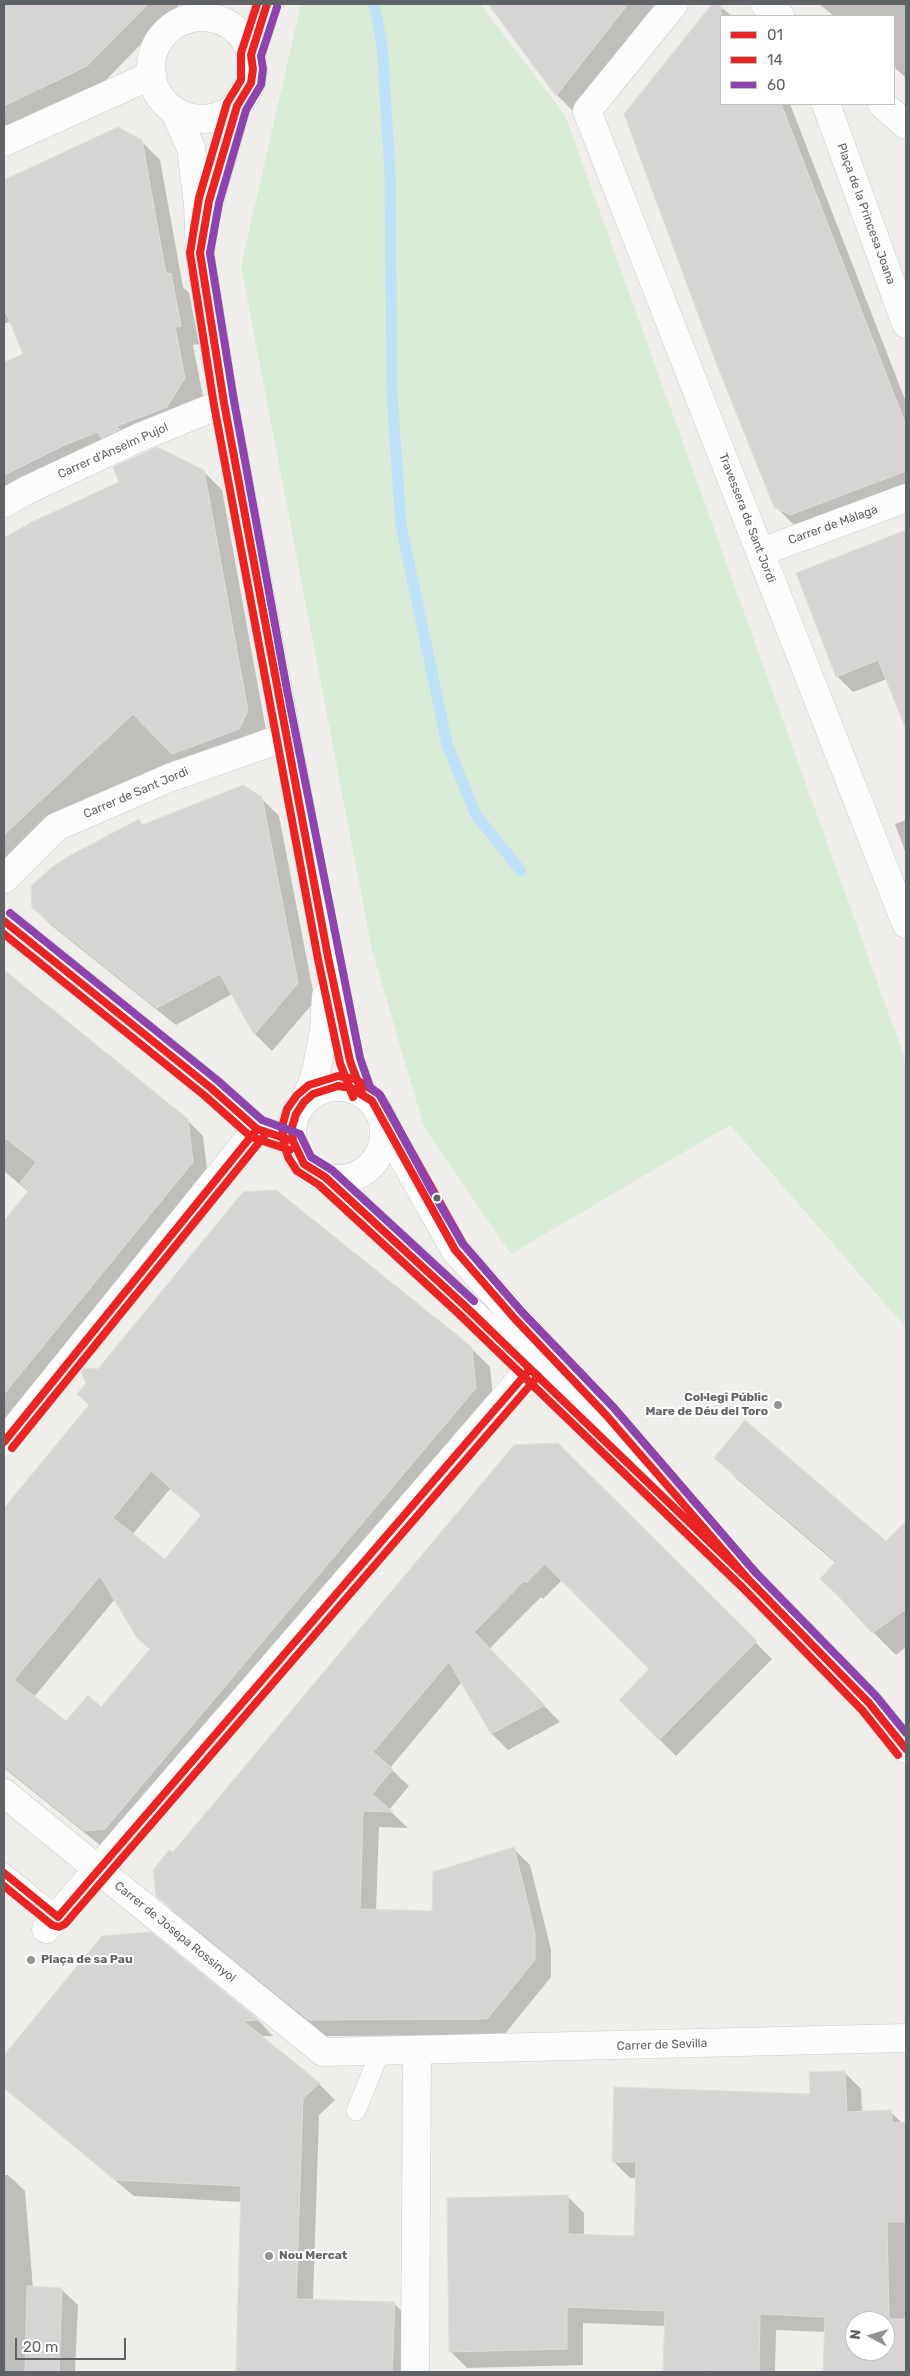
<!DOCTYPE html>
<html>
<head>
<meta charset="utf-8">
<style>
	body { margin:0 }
	#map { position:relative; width:910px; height:2376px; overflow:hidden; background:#efeeea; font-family:Rubik,sans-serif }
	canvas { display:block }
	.frame { position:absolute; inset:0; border:5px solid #5f6368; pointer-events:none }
	.legend { position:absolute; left:720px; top:15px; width:175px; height:90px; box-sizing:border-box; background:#fff; border:1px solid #bfc1c3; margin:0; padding:6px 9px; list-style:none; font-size:15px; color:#5f6368 }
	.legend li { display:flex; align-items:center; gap:10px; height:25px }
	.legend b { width:25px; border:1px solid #bfc1c3 }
	.north { position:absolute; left:845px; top:2311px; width:50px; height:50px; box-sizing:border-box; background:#fff; border:1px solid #bfc1c3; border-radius:50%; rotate:276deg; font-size:14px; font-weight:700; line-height:20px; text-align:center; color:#5f6368 }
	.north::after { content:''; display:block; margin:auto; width:18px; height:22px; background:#919496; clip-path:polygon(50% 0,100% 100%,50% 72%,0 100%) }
	.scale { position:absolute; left:15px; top:2338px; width:111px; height:22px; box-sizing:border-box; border:2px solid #5f6368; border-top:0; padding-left:6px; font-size:15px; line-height:18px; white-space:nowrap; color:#5f6368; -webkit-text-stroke:4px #fff; paint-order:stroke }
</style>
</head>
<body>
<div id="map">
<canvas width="910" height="2376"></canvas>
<div class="frame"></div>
<ul class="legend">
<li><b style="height:6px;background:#ea2423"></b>01</li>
<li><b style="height:6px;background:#ea2423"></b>14</li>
<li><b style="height:6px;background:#8e44ad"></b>60</li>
</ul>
<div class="north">N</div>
<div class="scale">20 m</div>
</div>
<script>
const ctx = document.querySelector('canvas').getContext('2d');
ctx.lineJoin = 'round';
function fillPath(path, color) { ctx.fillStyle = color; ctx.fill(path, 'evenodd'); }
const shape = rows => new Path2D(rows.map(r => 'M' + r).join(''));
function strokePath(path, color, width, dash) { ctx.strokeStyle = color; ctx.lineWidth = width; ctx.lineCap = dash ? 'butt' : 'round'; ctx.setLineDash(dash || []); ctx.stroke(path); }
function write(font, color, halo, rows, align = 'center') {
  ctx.font = font + ' Rubik,sans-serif'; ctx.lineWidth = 4; ctx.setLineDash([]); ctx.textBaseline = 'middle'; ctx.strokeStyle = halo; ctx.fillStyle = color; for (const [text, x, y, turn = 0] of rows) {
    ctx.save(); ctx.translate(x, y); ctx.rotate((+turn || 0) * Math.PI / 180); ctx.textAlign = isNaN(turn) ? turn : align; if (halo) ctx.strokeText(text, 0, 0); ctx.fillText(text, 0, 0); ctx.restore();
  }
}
const green = shape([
	[301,4,480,4,565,115,906,1062,906,1328,730,1125,511,1254,424,1127,372,950,241,266]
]);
const shadow = shape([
	[4,4,180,4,104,82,4,131],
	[490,4,660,4,574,112,557,95],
	[819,4,906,4,906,78,894,67,894,16,834,16],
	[710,9,723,9,732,16,721,16,721,104,790,104,906,402,906,493,807,530,792,523,775,506,716,360],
	[117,128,141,141,160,160,183,287,189,293,199,344,193,345,203,397,4,502,4,363,25,354,11,321,4,324,4,182],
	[203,471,222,490,266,730,78,817,4,869,4,539,33,523],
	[906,531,906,729,887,679,853,692,837,676,797,574],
	[261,798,279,816,315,1001,272,1051,255,1034,232,994,176,1025,51,925,33,907,32,885,71,856,139,821,143,826],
	[906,820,906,854,895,824],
	[4,972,187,1120,203,1136,208,1178,4,1428,4,1254,16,1239,4,1228,4,1223,29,1192,4,1171],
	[471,1348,490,1367,494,1407,105,1849,4,1768,4,1510,90,1405,98,1370],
	[170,1489,202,1516,165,1561,132,1535],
	[115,1599,138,1638,151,1650,101,1709,66,1723,34,1697],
	[558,1444,772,1659,676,1756,620,1700,650,1669,562,1580,543,1599,541,1597,489,1649,560,1722,508,1750,492,1734,462,1682,390,1768,409,1786,389,1810,408,1828,379,1827,376,1911,433,1912,513,1848,530,1865,551,1950,551,1977,504,2035,326,2036,174,1912,157,1895,173,1854],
	[716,1458,886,1543,893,1535,906,1548,906,1647,896,1655,873,1632,836,1563,738,1480],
	[150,1933,259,2021,273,2036,261,2036,319,2084,335,2100,319,2115,313,2300,394,2303,410,2320,409,2372,237,2372,242,2202,134,2196,4,2088,4,2057,103,1938],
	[845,2073,861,2089,862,2112,891,2112,903,2124,906,2124,906,2372,824,2372,826,2332,776,2330,775,2372,664,2372,666,2326,583,2323,583,2365,467,2368,451,2352,567,2196,584,2213,584,2236,635,2237,637,2178,630,2178,613,2161,811,2095],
	[855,2321,885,2321,885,2351,855,2351],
	[4,2175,8,2175,25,2191,33,2288,61,2289,78,2305,75,2372,4,2372]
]);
const stream = shape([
	[374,4,382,44,390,173,392,395,401,525,447,744,476,815,521,871]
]);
const building = shape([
	[4,4,148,4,87,66,4,106,4,4],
	[488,4,628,4,556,96,488,4],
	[712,4,721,4,721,104,781,104,906,425,906,471,790,515,774,507,715,360,624,114,712,4],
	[118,127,142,140,166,274,171,273,181,326,175,327,185,378,167,407,115,427,120,429,101,438,98,432,65,445,4,475,4,362,23,354,4,308,4,180,118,127],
	[157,447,204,470,248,711,239,729,172,754,133,714,4,835,4,538,32,522,119,482,113,467,157,447],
	[906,530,906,727,905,727,878,660,836,677,796,573,906,530],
	[243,785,262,797,298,983,254,1035,220,974,157,1008,32,908,31,886,52,867,71,855,139,819,142,825,243,785],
	[4,970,188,1119,193,1162,4,1394,4,1221,29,1190,20,1183,36,1162,4,1137,4,970],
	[276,1190,472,1347,476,1388,105,1829,85,1831,4,1766,4,1508,89,1405,77,1394,86,1383,81,1372,84,1368,98,1369,243,1192,276,1190],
	[151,1471,201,1515,165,1559,113,1518,151,1471],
	[100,1576,137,1638,150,1649,101,1707,88,1695,66,1721,14,1680,100,1576],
	[745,1420,886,1541,906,1521,906,1609,872,1633,839,1597,820,1579,836,1561,714,1458,745,1420],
	[558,1443,757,1641,659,1740,619,1700,649,1669,545,1564,526,1583,524,1581,474,1632,545,1705,491,1734,449,1662,373,1752,393,1769,372,1794,393,1812,363,1811,360,1909,432,1911,433,1872,514,1847,535,1933,535,1960,487,2019,309,2020,156,1896,153,1870,169,1850,173,1852,514,1445,558,1443],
	[151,1932,259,2020,243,2021,320,2083,303,2098,296,2299,395,2302,392,2372,236,2372,241,2186,116,2180,4,2087,4,2055,102,1936,151,1932],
	[845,2071,847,2112,892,2110,892,2123,906,2122,906,2222,887,2222,889,2319,906,2319,906,2372,823,2372,825,2317,760,2314,759,2371,703,2370,703,2372,663,2372,665,2311,567,2307,567,2349,449,2352,447,2198,568,2195,568,2234,634,2236,636,2162,612,2162,614,2087,810,2094,809,2072,845,2071],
	[855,2321,885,2321,885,2351,855,2351,855,2321],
	[27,2286,62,2288,59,2372,25,2372,27,2286]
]);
const lane = shape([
	[4,1873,58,1917],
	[356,2111,380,2052]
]);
const street = shape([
	[674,4,587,111,906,924],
	[765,4,780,16],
	[826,104,906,324],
	[882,104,906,125],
	[4,142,152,75],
	[4,503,25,491,140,437,224,403],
	[761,552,906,498],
	[4,879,56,827,169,778,286,737],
	[4,921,211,1088,257,1129,293,1141],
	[4,1442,257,1129],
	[4,1793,323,2052,906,2038],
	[46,1929,530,1369],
	[415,2372,417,2051]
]);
const secondary = shape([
	'151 68a51 51 0 1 1 102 0a51 51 0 1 1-102 0Z',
	[251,55,267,4],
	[174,110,191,148,198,204,200,253,224,403,328,957,350,1061,362,1093],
	[205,217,237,106],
	'292 1133a46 46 0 1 1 92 0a46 46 0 1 1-92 0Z',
	[304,1102,312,1084,317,1067,324,1031,326,996],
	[384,1124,455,1250,633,1447],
	[325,1177,466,1307,749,1580,869,1703,906,1749]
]);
const bus1 = shape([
	[267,4,251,55,253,69,251,83,237,106,209,201,200,253,224,403,328,957,350,1061,362,1093],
	[4,921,211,1088,257,1129,293,1141],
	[338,1086,351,1088,372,1101,455,1250,515,1319,606,1415,749,1580,466,1307,325,1177,304,1164,293,1141,292,1127,296,1114,304,1102,313,1094,338,1086],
	[4,1442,257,1129],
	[749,1580,869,1703,906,1749],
	[4,1873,58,1917,530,1369]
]);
const bus2 = shape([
	[257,4,241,53,241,80,227,103,199,198,190,253,214,405,318,959,340,1063,353,1097],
	[4,934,205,1096,251,1137,290,1150],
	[12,1448,265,1135],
	[756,1573,614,1408,522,1312,463,1244,379,1094,355,1079,338,1076,309,1085,297,1095,287,1109,282,1127,284,1144,288,1157,297,1171,319,1185,459,1314,742,1587,862,1710,898,1755],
	[4,1886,52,1925,59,1927,65,1924,538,1376]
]);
const bus3 = shape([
	[277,7,261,56,263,69,261,85,246,110,219,203,210,253,234,401,287,690,360,1058,370,1087,380,1095,387,1107,431,1189,463,1244,522,1312,614,1408,756,1573,876,1696,906,1733],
	[10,913,217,1080,262,1120,300,1134,311,1157,332,1170,474,1301]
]);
const markers = [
	[437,1198,4.5,"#5f6368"],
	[778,1405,5,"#919496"],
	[31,1960,5,"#919496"],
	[269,2256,5,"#919496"]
];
const streetNames = [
	["Plaça de la Princesa Joana",866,214,70],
	["Carrer d'Anselm Pujol",113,451,-24],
	["Travessera de Sant Jordi",747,518,69],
	["Carrer de Màlaga",833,525,-20],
	["Carrer de Sant Jordi",136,793,-23],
	["Carrer de Josepa Rossinyol",175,1932,39],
	["Carrer de Sevilla",662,2045,-2]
];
const poiNames = [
	["Col·legi Públic",768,1398,"right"],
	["Mare de Déu del Toro",768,1412,"right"],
	["Plaça de sa Pau",41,1960],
	["Nou Mercat",279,2256]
];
fillPath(green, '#d8ebd6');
fillPath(shadow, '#0003');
strokePath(stream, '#bfe0f9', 11);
fillPath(building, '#d6d5d3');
strokePath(building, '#deddd9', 1);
strokePath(lane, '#cbcccc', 20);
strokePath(street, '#cbcccc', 29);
strokePath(secondary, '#cacacb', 29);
strokePath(lane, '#fdfcfc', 19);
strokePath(street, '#fdfcfc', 28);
strokePath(secondary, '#fdfcfc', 28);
strokePath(bus1, '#ea2423', 8);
strokePath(bus2, '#ea2423', 8);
strokePath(bus3, '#8e44ad', 8);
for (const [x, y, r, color] of markers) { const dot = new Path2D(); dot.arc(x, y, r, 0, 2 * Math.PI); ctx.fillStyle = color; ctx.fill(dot); strokePath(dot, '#fff', 2); }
write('12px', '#5f6368', '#fff', streetNames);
write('bold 12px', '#5f6368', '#fff', poiNames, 'left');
</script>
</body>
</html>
